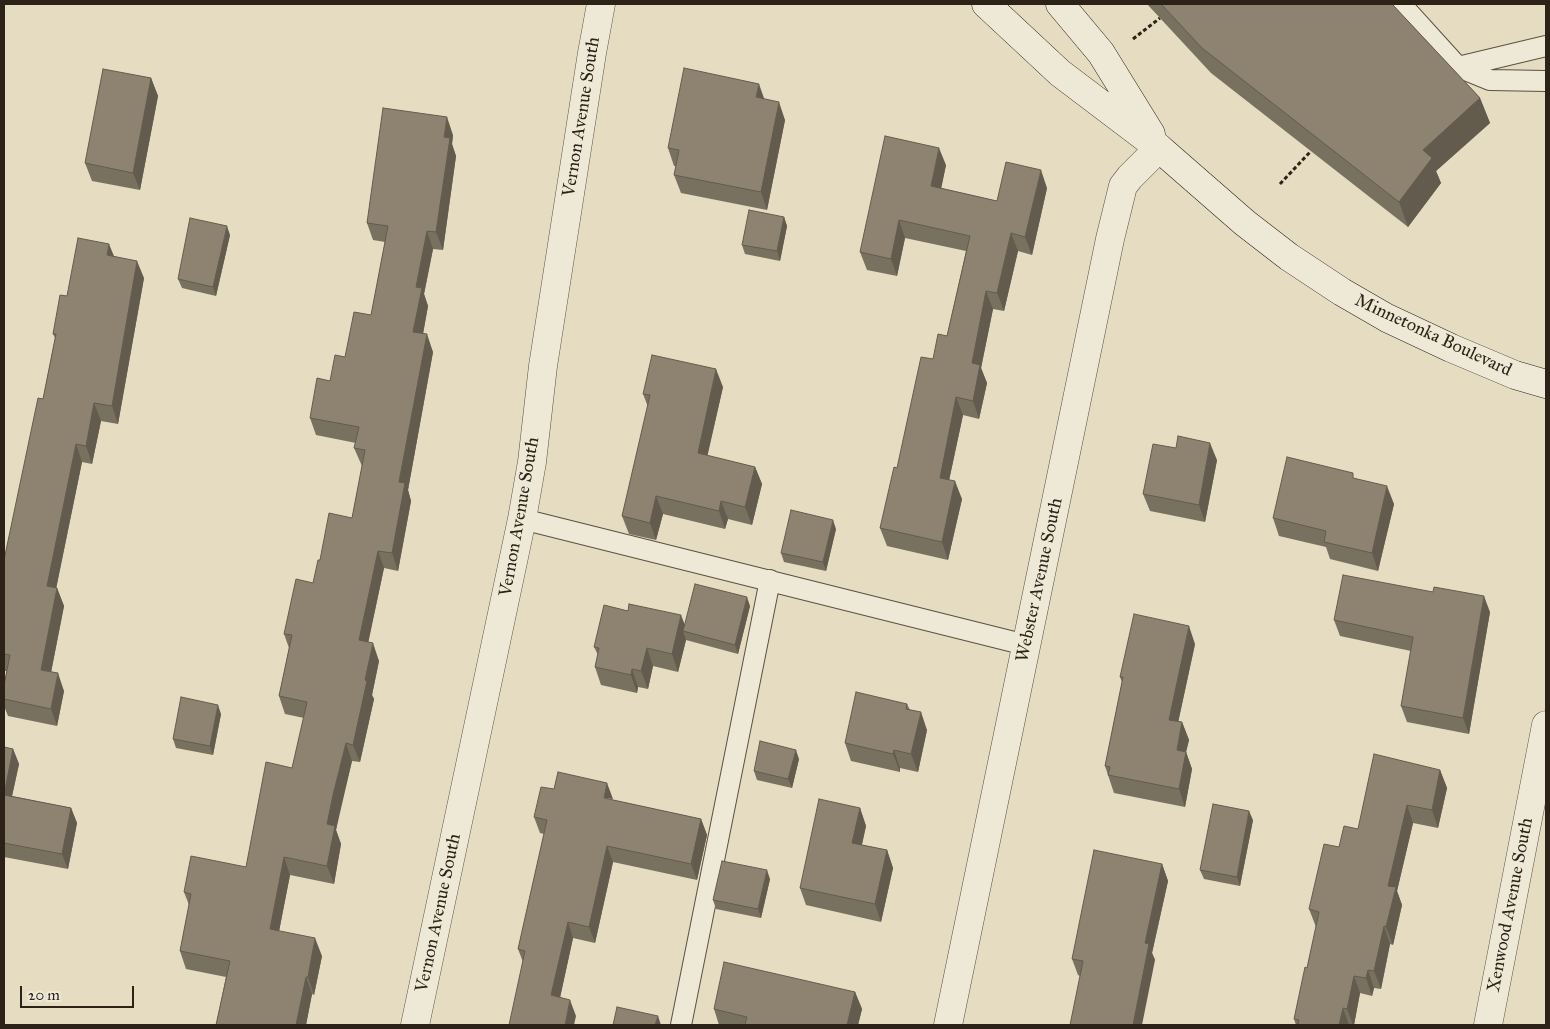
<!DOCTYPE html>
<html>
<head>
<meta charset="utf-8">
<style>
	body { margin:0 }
	#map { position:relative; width:1550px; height:1029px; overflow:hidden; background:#e5dcc1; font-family:"IM FELL Great Primer",serif }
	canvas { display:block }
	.frame { position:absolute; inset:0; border:5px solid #2d2218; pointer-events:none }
	.scale { position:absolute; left:20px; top:986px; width:114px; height:22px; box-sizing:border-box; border:2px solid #2d2218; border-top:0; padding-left:6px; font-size:15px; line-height:18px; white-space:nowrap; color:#2d2218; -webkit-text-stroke:4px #eee8d7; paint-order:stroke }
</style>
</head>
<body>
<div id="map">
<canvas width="1550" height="1029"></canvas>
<div class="frame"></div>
<div class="scale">20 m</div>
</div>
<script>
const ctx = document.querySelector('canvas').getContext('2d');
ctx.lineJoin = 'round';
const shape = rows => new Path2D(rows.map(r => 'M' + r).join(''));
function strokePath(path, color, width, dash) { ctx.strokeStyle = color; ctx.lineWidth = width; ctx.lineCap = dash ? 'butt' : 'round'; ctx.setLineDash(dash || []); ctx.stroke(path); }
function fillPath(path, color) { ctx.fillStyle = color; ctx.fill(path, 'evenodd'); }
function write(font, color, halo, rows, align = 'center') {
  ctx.font = font + ' "IM FELL Great Primer",serif'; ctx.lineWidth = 4.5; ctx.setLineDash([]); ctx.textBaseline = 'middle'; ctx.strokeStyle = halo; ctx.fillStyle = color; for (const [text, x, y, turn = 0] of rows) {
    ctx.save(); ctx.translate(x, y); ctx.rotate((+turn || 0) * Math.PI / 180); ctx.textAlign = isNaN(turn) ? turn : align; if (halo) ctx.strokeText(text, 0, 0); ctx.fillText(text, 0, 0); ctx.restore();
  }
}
const path = shape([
	[1133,39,1160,18],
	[1280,184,1311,151]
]);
const service = shape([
	[1401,4,1458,67,1490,80,1546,81],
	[1458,67,1546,46],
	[522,519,1026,645],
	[681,1025,770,580]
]);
const minor = shape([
	[415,1025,522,519,532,462,543,366,592,53,601,4],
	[948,1025,1110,239,1123,186,1130,177,1159,148],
	[1488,1025,1546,725]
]);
const secondary = shape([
	[986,4,1060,73,1159,148,1245,223,1289,257,1342,292,1387,318,1451,348,1515,375,1546,384],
	[1060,4,1101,53,1151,134]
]);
const wall = shape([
	[1147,4,1392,4,1480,98,1490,123,1436,171,1441,183,1408,227,1211,73],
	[151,78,158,96,140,190,92,181,85,163],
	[765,99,785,120,767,210,681,193,674,175,676,166,674,166,668,148],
	[453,135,452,144,456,156,443,250,433,249,424,294,428,306,423,334,433,352,408,490,411,501,398,571,384,568,368,642,379,661,372,695,374,699,360,762,352,761,339,813,336,830,341,844,334,884,290,875,279,931,322,956,314,995,312,994,306,1025,216,1025,226,977,186,969,180,951,189,905,184,892,246,867,292,768,304,718,285,714,279,696,289,648,284,634,313,583,320,560,352,518,362,466,354,448,356,443,316,435,310,418,330,381,371,315,385,242,373,240,367,223],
	[946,165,941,188,997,201,1047,188,1032,255,1018,251,1004,311,993,309,981,368,987,383,979,419,963,415,949,480,962,499,948,560,887,546,880,528,897,468,933,359,947,336,966,251,905,238,897,276,867,270,860,252],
	[784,217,787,226,780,261,745,254,742,245],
	[230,235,216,296,182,288,178,279],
	[114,257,144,278,118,424,101,421,92,464,82,462,56,588,57,588,64,606,51,672,64,691,57,726,8,716,4,706,4,685,7,671,4,671,4,560,43,399,55,338,53,334,67,296],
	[723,387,707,456,755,467,762,484,752,525,728,519,725,529,663,514,656,540,629,534,622,516,648,407,643,394],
	[1217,460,1205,522,1150,511,1143,494],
	[1355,478,1394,504,1378,571,1330,559,1326,547,1279,536,1273,518],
	[836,529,826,571,784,562,781,553],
	[1433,592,1490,612,1469,734,1407,722,1401,706,1411,651,1340,636,1334,620],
	[750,606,738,654,686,640,678,672,653,666,648,689,638,687,637,693,601,685,595,667,598,655,594,647,685,624],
	[1195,644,1178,722,1182,722,1189,740,1186,752,1192,769,1185,807,1114,793,1105,766,1122,682,1120,677],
	[907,704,910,710,927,730,918,772,900,768,900,772,851,761,845,743],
	[221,714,213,755,176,748,173,739],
	[4,747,13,749,19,764,12,796,71,808,77,823,68,869,4,857],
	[799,759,792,788,757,780,754,771],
	[1440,770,1447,788,1438,828,1413,823,1397,891,1402,905,1393,945,1390,944,1381,989,1374,988,1372,996,1360,993,1354,1025,1296,1025,1294,1019,1307,968,1316,927,1309,909,1339,847,1358,829],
	[613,800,701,819,707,835,697,880,613,862,595,943,573,938,560,997,576,1016,523,962,518,949,544,834,540,833,534,817],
	[860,808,866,826,862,845,887,850,893,868,881,922,806,905,800,888],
	[1253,820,1240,886,1204,879,1200,870],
	[1162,864,1168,881,1152,953,1155,960,1080,976,1078,975,1072,959],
	[770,879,761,918,716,909,713,900],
	[855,992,862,1009,858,1025,719,1025,714,1009]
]);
const shadedWall = shape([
	[151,78,158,96,140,190,133,173],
	[759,84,765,101,756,97],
	[1480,98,1490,123,1436,171,1441,183,1408,227,1399,202,1423,150],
	[779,102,785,120,767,210,761,192],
	[447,117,453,135,452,144,456,156,443,250,436,232,444,137],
	[939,148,946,165,938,204,931,186],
	[1041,170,1047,188,1032,255,1025,237],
	[784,217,787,226,780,261,777,251],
	[899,220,905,238,897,276,891,259],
	[227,226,230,235,216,296,213,287],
	[427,231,433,249,424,294,428,306,420,350,413,332,416,287],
	[1011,233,1018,251,1004,311,997,293],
	[109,244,116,261,107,255],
	[137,261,144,278,118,424,112,406],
	[986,291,993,309,981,368,987,383,979,419,973,401,972,363],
	[427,334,433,352,408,490,411,501,398,571,392,553,399,482],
	[716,369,723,387,704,471,698,453],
	[956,397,963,415,946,495,940,478],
	[94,403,101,421,92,464,86,446],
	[1210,443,1217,460,1205,522,1199,505],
	[76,444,82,462,53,604,47,586],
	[755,467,762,484,752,525,745,507],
	[955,481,962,499,948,560,942,542],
	[1387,486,1394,504,1378,571,1372,553],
	[656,496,663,514,656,540,650,523],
	[721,501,728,519,725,529,719,511],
	[833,520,836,529,826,571,823,562],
	[378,551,384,568,365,658,359,640],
	[57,588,64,606,48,688,41,670],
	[1484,596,1490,612,1469,734,1463,718],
	[747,597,750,606,738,654,735,645],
	[681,615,688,633,683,631,686,640,678,672,672,654],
	[1189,626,1195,644,1175,737,1169,720],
	[373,643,379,661,372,695,374,699,360,762,353,745,365,680],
	[647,648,653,666,648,689,641,671],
	[632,669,638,687,637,693,631,675],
	[58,673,64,691,57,726,51,709],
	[218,705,221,714,213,755,210,746],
	[921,712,927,730,918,772,911,754],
	[1182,722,1189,740,1186,752,1192,769,1185,807,1179,789,1177,750],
	[346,743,352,761,336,830,341,844,334,884,327,866,327,824,333,795],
	[13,749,19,764,9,810,4,795],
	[796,750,799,759,792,788,788,779],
	[894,750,900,768,900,772,893,754],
	[1440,770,1447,788,1438,828,1432,810],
	[607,783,613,799,604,798],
	[1407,805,1413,823,1397,891,1402,905,1393,945,1386,927,1388,886],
	[71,808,77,823,68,869,62,854],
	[860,808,866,826,858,861,852,843],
	[1249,811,1253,820,1240,886,1237,877],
	[701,819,707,835,697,880,691,864],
	[607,846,613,862,595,943,589,927],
	[887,850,893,868,881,922,875,904],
	[284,857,290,875,276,947,270,929],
	[1162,864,1168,881,1152,953,1155,960,1142,1025,1133,1025,1145,943],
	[767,870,770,879,761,918,758,909],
	[568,922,573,938,557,1012,551,995],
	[1384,926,1390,944,1381,989,1374,971],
	[315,938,322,956,314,995,308,977],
	[1368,970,1374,988,1372,996,1366,978],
	[1354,976,1360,993,1354,1025,1353,1025,1347,1009],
	[306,977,312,994,306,1025,296,1025],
	[855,992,862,1009,858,1025,847,1025],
	[570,1000,576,1016,574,1025,565,1025],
	[1343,1008,1349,1025,1339,1025],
	[658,1016,661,1025,655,1025]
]);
const building = shape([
	[1161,4,1392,4,1480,98,1423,150,1432,158,1399,202,1202,48,1161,4],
	[684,68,759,84,756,97,779,102,761,192,674,175,679,150,668,148,684,68],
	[103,69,151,78,133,173,85,163,103,69],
	[383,108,447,117,444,137,450,138,436,232,427,231,416,287,422,288,413,332,427,334,399,482,405,483,392,553,378,551,359,640,373,643,365,680,367,681,353,745,346,743,333,795,327,824,335,826,327,866,284,857,270,929,315,938,308,977,306,977,296,1025,216,1025,230,961,180,951,191,894,184,892,191,856,246,867,266,762,292,768,307,702,279,696,292,635,284,634,296,579,313,583,318,560,320,560,329,513,352,518,365,450,354,448,359,427,310,418,317,378,330,381,335,355,345,357,354,312,371,315,388,226,367,223,383,108],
	[885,136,939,148,931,186,997,201,1006,162,1041,170,1025,237,1011,233,997,293,986,291,972,363,980,365,973,401,956,397,940,478,955,481,942,542,880,528,894,467,897,468,921,357,933,359,938,334,947,336,970,236,899,220,891,259,860,252,885,136],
	[749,210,784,217,777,251,742,245,749,210],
	[190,218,227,226,213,287,178,279,190,218],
	[78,238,109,244,107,255,137,261,112,406,94,403,86,446,76,444,47,586,57,588,41,670,58,673,51,709,4,699,4,685,10,655,4,654,4,560,38,398,43,399,56,334,53,334,60,295,67,296,78,238],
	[652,355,716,369,698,453,755,467,745,507,721,501,719,511,656,496,650,523,622,516,650,395,643,394,652,355],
	[1178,436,1210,443,1199,505,1143,494,1153,444,1176,448,1178,436],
	[1287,457,1353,473,1353,478,1387,486,1372,553,1324,542,1326,531,1273,518,1287,457],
	[791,510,833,520,823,562,781,553,791,510],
	[1343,575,1433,592,1434,587,1484,596,1463,718,1401,706,1413,637,1334,620,1343,575],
	[695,584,747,597,735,645,683,631,695,584],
	[629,604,681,615,672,654,647,648,641,671,632,669,631,675,595,667,599,648,594,647,604,605,628,611,629,604],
	[1134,614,1189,626,1169,720,1182,722,1177,750,1186,752,1179,789,1108,775,1110,767,1105,766,1123,677,1120,677,1134,614],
	[856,692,907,704,906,709,921,712,911,754,894,750,893,754,845,743,856,692],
	[181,697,218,705,210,746,173,739,181,697],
	[760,741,796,750,788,779,754,771,760,741],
	[4,747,13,749,4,795,71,808,62,854,4,843,4,747],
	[1374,754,1440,770,1432,810,1407,805,1388,886,1396,887,1386,927,1384,926,1374,971,1368,970,1366,978,1354,976,1347,1009,1343,1008,1339,1025,1298,1025,1299,1020,1294,1019,1305,967,1307,968,1319,912,1309,909,1324,844,1339,847,1344,826,1358,829,1374,754],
	[558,772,607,783,604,798,701,819,691,864,607,846,589,927,568,922,551,995,570,1000,565,1025,509,1025,525,951,518,949,547,820,534,817,541,787,554,789,558,772],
	[819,799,860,808,852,843,887,850,875,904,800,888,819,799],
	[1213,804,1249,811,1237,877,1200,870,1213,804],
	[1094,850,1162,864,1145,943,1149,944,1133,1025,1070,1025,1083,961,1072,959,1094,850],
	[722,861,767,870,758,909,713,900,722,861],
	[724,962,855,992,847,1025,745,1025,747,1017,714,1009,724,962],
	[617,1007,658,1016,655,1025,613,1025,617,1007]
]);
const streetNames = [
	["Vernon Avenue South",582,117,-81],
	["Minnetonka Boulevard",1433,336,25],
	["Vernon Avenue South",520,517,-80],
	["Webster Avenue South",1040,580,-78],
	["Xenwood Avenue South",1511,905,-79],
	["Vernon Avenue South",439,913,-78]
];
strokePath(service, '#5b5042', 22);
strokePath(minor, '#5b5042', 29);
strokePath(secondary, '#2d2218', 29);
strokePath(path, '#2d2218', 3, [4, 2.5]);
strokePath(service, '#eee8d7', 20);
strokePath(minor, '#eee8d7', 28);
strokePath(secondary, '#eee8d7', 28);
fillPath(wall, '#797160');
fillPath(shadedWall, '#635c4e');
fillPath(building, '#8d8370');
strokePath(building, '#635c4e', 1);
write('18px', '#2d2218', '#eee8d7', streetNames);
</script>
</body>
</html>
